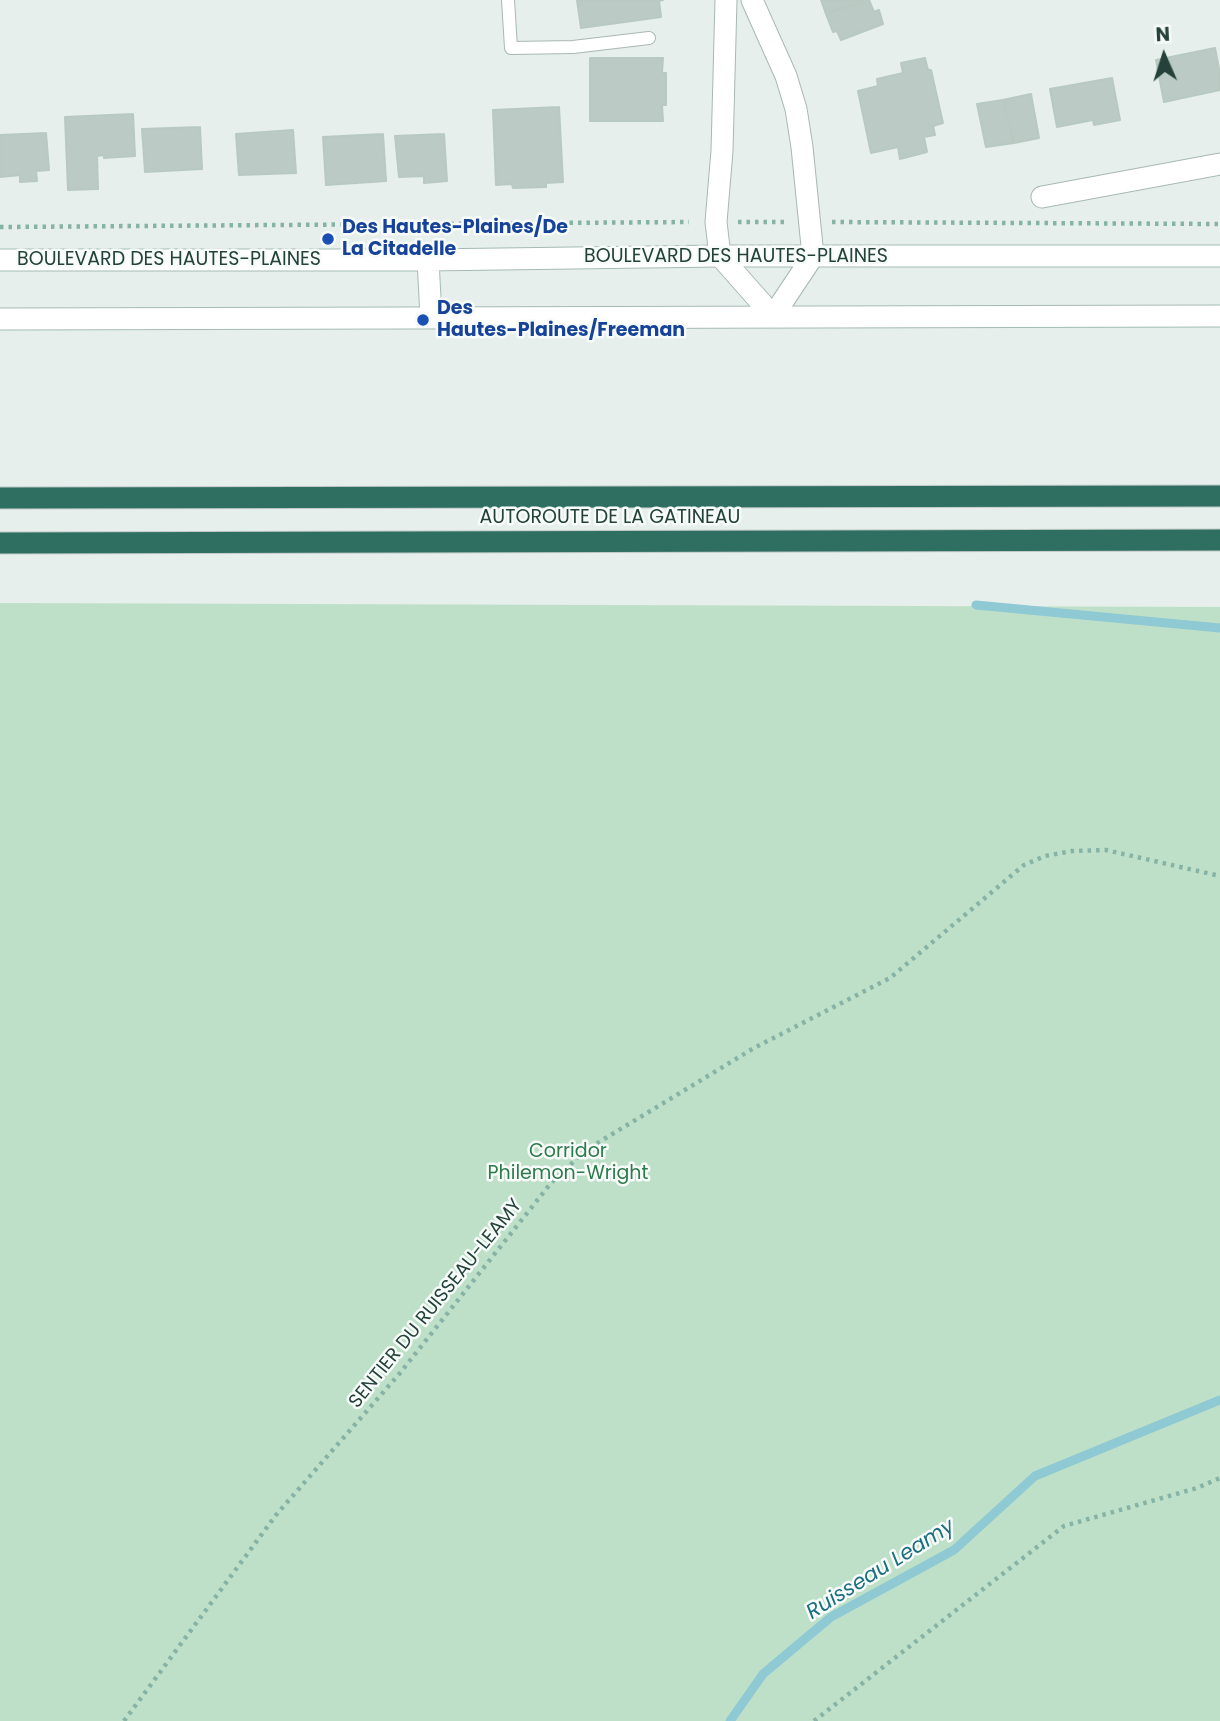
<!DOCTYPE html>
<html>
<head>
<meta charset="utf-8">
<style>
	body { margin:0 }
	#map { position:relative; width:1220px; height:1721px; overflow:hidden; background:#e6efeb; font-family:Poppins,sans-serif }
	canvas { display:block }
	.north { position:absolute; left:1129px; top:21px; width:70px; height:70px; -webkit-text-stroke:5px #f7fbf9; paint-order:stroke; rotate:357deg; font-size:19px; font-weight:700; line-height:28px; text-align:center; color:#24423a }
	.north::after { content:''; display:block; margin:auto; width:24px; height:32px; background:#24423a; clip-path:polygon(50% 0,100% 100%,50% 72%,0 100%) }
</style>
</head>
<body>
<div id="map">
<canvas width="1220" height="1721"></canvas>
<div class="north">N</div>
</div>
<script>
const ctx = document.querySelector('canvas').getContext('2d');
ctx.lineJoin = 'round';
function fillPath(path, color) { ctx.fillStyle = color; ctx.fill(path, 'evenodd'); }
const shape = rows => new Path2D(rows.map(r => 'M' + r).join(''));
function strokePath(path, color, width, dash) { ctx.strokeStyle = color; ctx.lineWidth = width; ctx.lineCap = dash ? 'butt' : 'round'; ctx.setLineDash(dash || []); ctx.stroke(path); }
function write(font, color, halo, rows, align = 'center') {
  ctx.font = font + ' Poppins,sans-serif'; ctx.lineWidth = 5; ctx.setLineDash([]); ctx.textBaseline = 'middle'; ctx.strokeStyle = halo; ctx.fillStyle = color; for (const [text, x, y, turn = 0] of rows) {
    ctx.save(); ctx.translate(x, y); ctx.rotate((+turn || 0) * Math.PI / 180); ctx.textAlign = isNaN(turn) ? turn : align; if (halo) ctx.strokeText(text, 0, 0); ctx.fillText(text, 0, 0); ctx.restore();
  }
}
const green = shape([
	[0,603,1220,607,1220,1721,0,1721]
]);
const stream = shape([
	[976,605,1220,628],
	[730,1721,763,1674,831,1617,954,1550,1035,1476,1220,1400]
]);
const building = shape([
	[577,0,663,0,659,1,661,17,581,28,577,0],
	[821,0,865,0,826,14,821,0],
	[865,0,869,0,874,12,879,10,883,24,841,40,837,31,833,32,826,14,865,0],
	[1215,48,1220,74,1220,90,1164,102,1156,60,1215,48],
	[590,58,663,58,662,73,666,73,666,105,662,105,663,121,590,121,590,58],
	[925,58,928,70,931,70,943,123,933,126,935,135,924,137,927,152,900,159,898,147,871,153,858,91,878,86,877,79,903,73,901,63,925,58],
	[1112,78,1120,120,1094,125,1093,120,1057,127,1050,89,1112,78],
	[1031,94,1039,138,1014,143,1003,100,1031,94],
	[1003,100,1014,143,986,147,977,104,1003,100],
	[559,107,563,182,546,183,546,187,513,188,512,184,496,185,493,110,559,107],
	[133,114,135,156,104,158,104,155,97,156,98,189,68,190,65,117,133,114],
	[200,127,202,169,145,172,142,129,200,127],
	[293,130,296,173,239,175,236,134,293,130],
	[46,133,49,170,36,171,37,181,20,182,20,175,0,177,0,135,46,133],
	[383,134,386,181,326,185,323,137,383,134],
	[444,134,447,181,424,183,424,176,399,177,395,136,444,134]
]);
const path = shape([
	[738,222,785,222],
	[832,222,1220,224],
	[0,227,689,222],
	[124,1721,276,1515,400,1373,551,1183,586,1150,754,1048,890,978,1024,865,1045,856,1072,851,1106,850,1220,876],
	[814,1721,1064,1526,1197,1488,1220,1478]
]);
const lane = shape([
	[508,0,511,48,573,47,649,38]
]);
const street = shape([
	[726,0,722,151,716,222,720,256,773,316,813,256,802,147,796,109,786,76,752,0],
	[1042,197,1220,164]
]);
const secondary = shape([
	[0,260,428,260,720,256,1220,256],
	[428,260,431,317],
	[0,319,1220,316]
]);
const highway = shape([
	[0,498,1220,496],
	[0,543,1220,540]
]);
const markers = [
	[328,239,7,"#1a4fb4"],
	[423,320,7,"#1a4fb4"]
];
const transitNames = [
	["Des Hautes-Plaines/De",342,228],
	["La Citadelle",342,250],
	["Des",437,309],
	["Hautes-Plaines/Freeman",437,331]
];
const streetNames = [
	["BOULEVARD DES HAUTES-PLAINES",736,257],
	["BOULEVARD DES HAUTES-PLAINES",169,260],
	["AUTOROUTE DE LA GATINEAU",610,518],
	["SENTIER DU RUISSEAU-LEAMY",436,1304,-51]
];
const parkNames = [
	["Corridor",568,1152],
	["Philemon-Wright",568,1174]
];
const waterNames = [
	["Ruisseau Leamy",881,1570,-32]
];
fillPath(green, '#bfe0c8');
strokePath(stream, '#8ec9d4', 9);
fillPath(building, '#bbcac4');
strokePath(building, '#b8c9c2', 2);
strokePath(lane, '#a8b8b2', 14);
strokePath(street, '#a8b8b2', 23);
strokePath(secondary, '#a4bbb3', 23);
strokePath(highway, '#c2cac8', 23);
strokePath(path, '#86b3a5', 4.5, [3.5, 5]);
strokePath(lane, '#fff', 12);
strokePath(street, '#fff', 21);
strokePath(secondary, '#fff', 21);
strokePath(highway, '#2f6f62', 21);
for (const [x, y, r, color] of markers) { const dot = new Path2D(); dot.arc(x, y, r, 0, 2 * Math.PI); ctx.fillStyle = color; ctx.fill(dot); strokePath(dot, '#f7fbf9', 2.5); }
write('bold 19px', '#164399', '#f7fbf9', transitNames, 'left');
write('19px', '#24423a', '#f7fbf9', streetNames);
write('19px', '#2d7a4b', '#f7fbf9', parkNames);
write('italic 21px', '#1c6f80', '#f7fbf9', waterNames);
</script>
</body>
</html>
